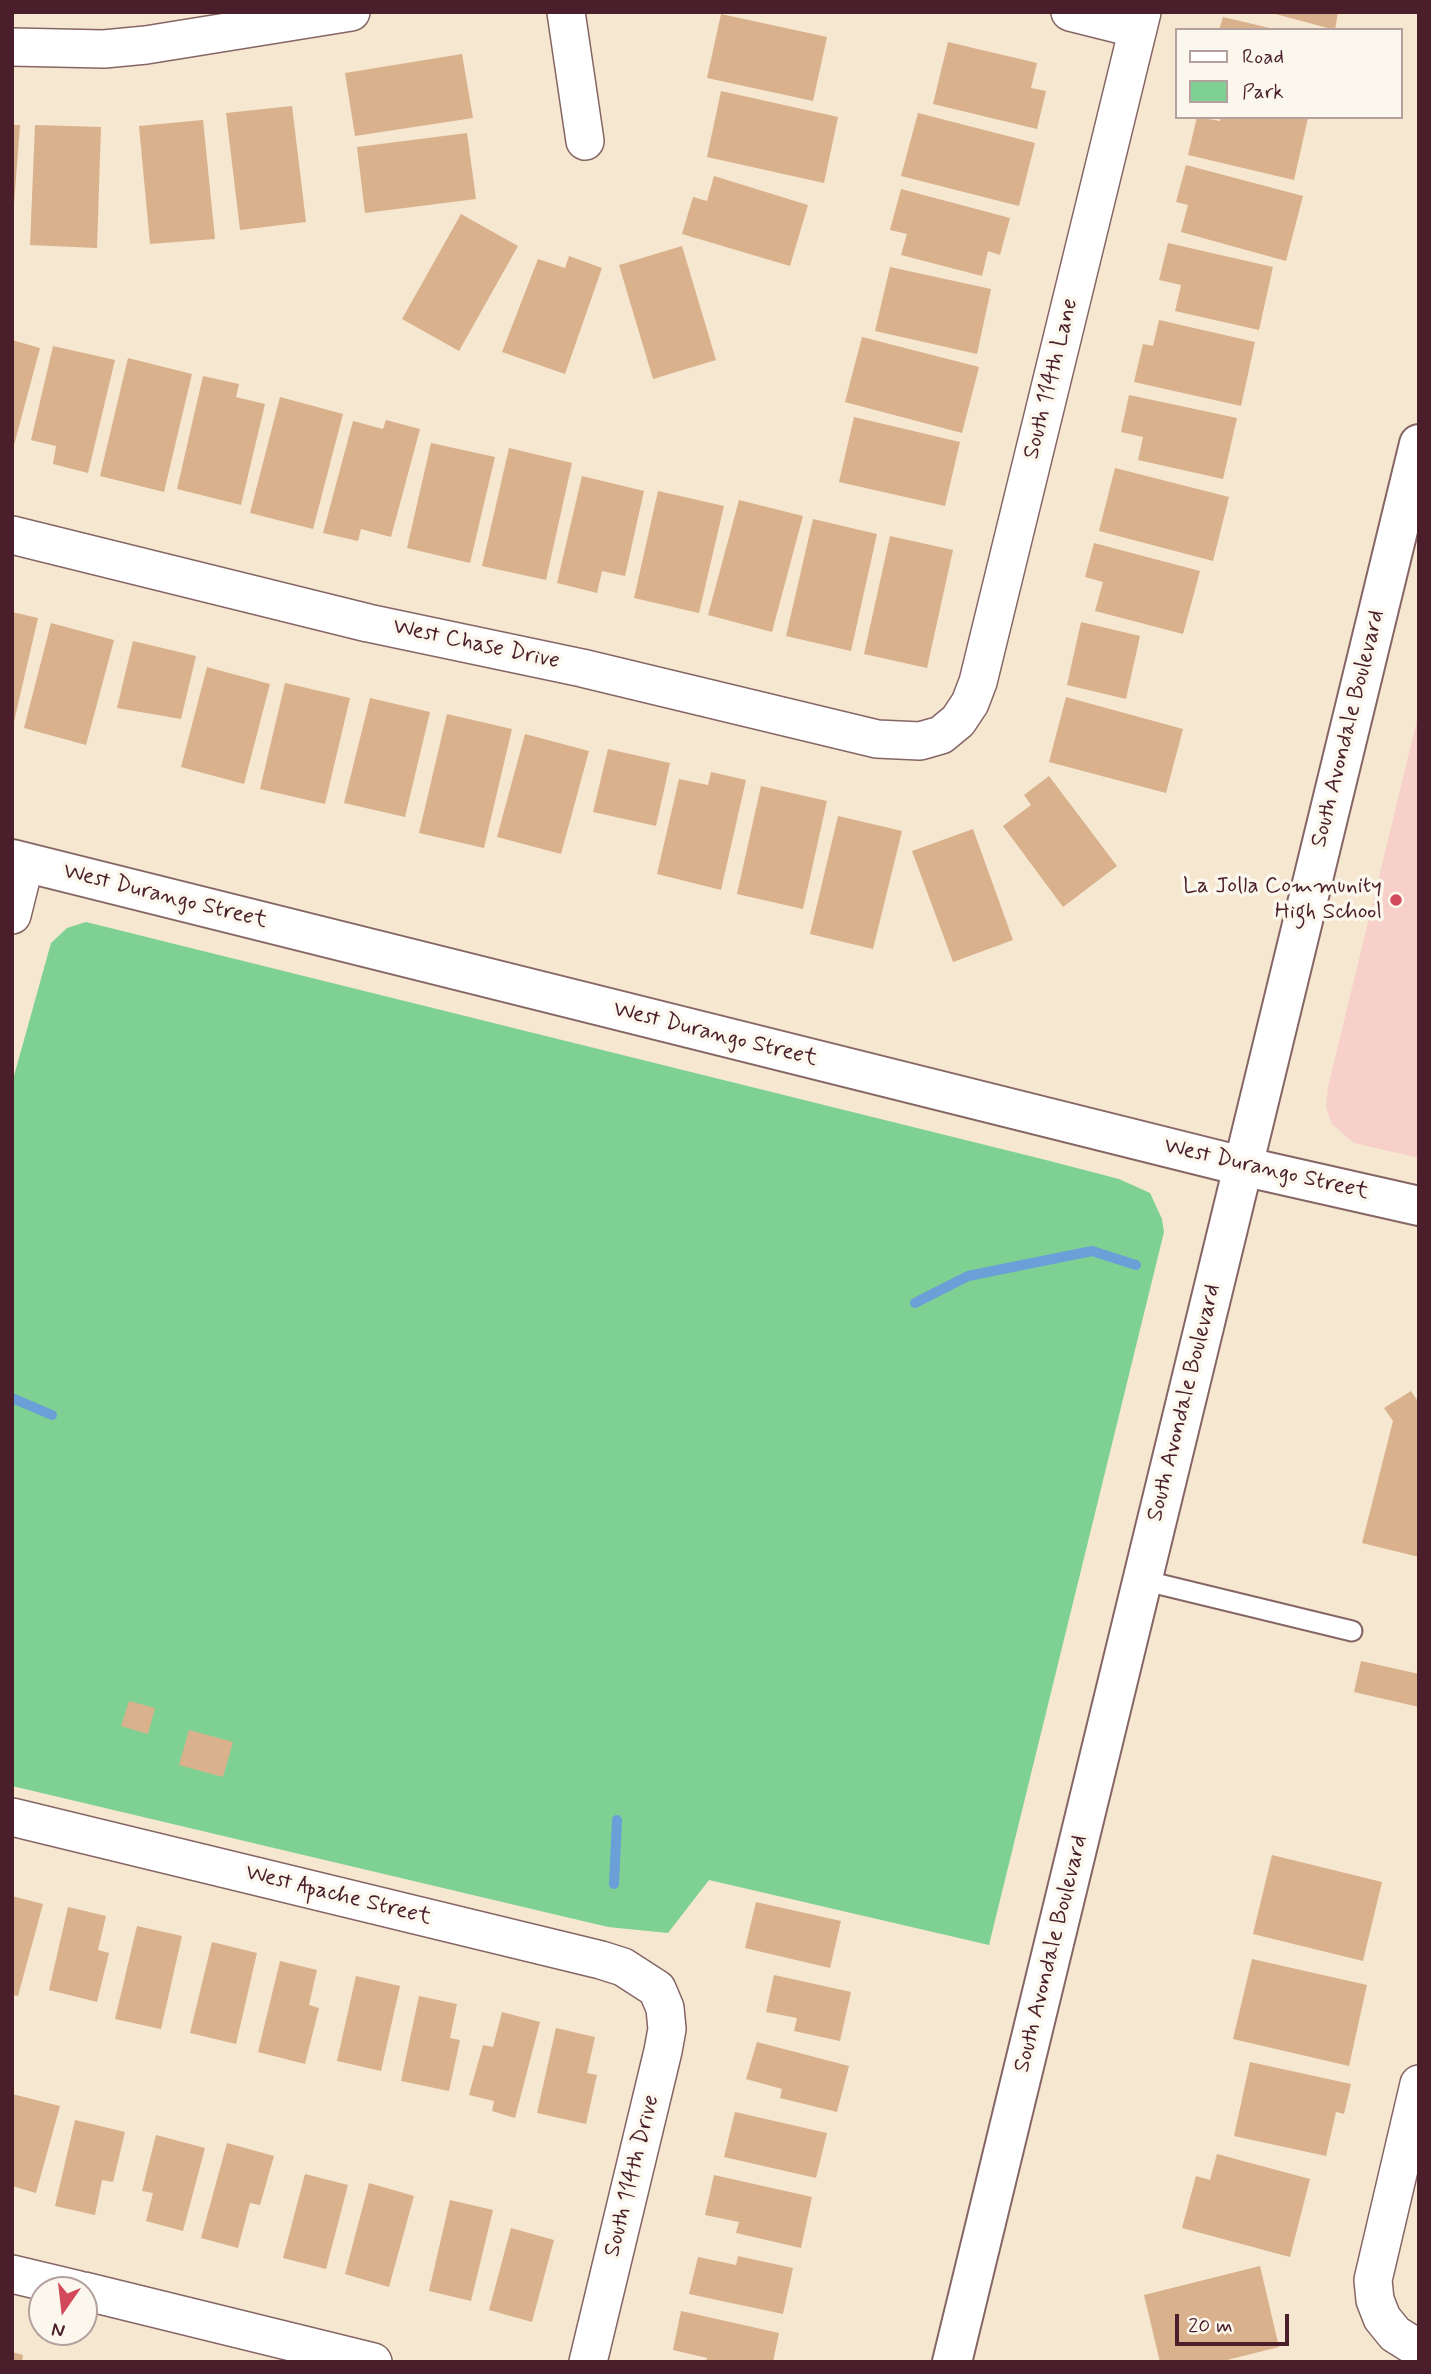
<!DOCTYPE html>
<html>
<head>
<meta charset="utf-8">
<style>
	body { margin:0 }
	#map { position:relative; width:1431px; height:2374px; overflow:hidden; background:#f5e7d0; font-family:Mynerve,sans-serif }
	canvas { display:block }
	.frame { position:absolute; inset:0; border:14px solid #4a1f2b; pointer-events:none }
	.legend { position:absolute; left:1175px; top:28px; width:228px; height:91px; box-sizing:border-box; background:#fbf7ec; border:2px solid #b4a19f; margin:0; padding:9px 12px; list-style:none; font-size:21px; color:#4a1f2b }
	.legend li { display:flex; align-items:center; gap:14px; height:35px }
	.legend b { width:35px; border:2px solid #b4a19f }
	.north { position:absolute; left:28px; top:2276px; width:70px; height:70px; box-sizing:border-box; background:#fbf7ec; border:2px solid #b4a19f; border-radius:50%; rotate:194deg; font-size:19px; font-weight:700; line-height:28px; text-align:center; color:#4a1f2b }
	.north::after { content:''; display:block; margin:auto; width:24px; height:32px; background:#d1495b; clip-path:polygon(50% 0,100% 100%,50% 72%,0 100%) }
	.scale { position:absolute; left:1175px; top:2314px; width:114px; height:32px; box-sizing:border-box; border:4px solid #4a1f2b; border-top:0; padding-left:9px; font-size:21px; line-height:24px; white-space:nowrap; color:#4a1f2b; -webkit-text-stroke:5px #fbf7ec; paint-order:stroke }
</style>
</head>
<body>
<div id="map">
<canvas width="1431" height="2374"></canvas>
<div class="frame"></div>
<ul class="legend">
<li><b style="height:9px;background:#fff"></b>Road</li>
<li><b style="height:19px;background:#7fd193"></b>Park</li>
</ul>
<div class="north">N</div>
<div class="scale">20 m</div>
</div>
<script>
const ctx = document.querySelector('canvas').getContext('2d');
ctx.lineJoin = 'round';
function fillPath(path, color) { ctx.fillStyle = color; ctx.fill(path, 'evenodd'); }
const shape = rows => new Path2D(rows.map(r => 'M' + r).join(''));
function strokePath(path, color, width, dash) { ctx.strokeStyle = color; ctx.lineWidth = width; ctx.lineCap = dash ? 'butt' : 'round'; ctx.setLineDash(dash || []); ctx.stroke(path); }
function write(font, color, halo, rows, align = 'center') {
  ctx.font = font + ' Mynerve,sans-serif'; ctx.lineWidth = 7; ctx.setLineDash([]); ctx.textBaseline = 'middle'; ctx.strokeStyle = halo; ctx.fillStyle = color; for (const [text, x, y, turn = 0] of rows) {
    ctx.save(); ctx.translate(x, y); ctx.rotate((+turn || 0) * Math.PI / 180); ctx.textAlign = isNaN(turn) ? turn : align; if (halo) ctx.strokeText(text, 0, 0); ctx.fillText(text, 0, 0); ctx.restore();
  }
}
const built = shape([
	[1419,712,1419,1158,1354,1143,1332,1124,1326,1107,1328,1087]
]);
const green = shape([
	[86,922,1046,1160,1119,1179,1150,1193,1162,1219,1164,1232,989,1945,709,1880,668,1933,608,1927,12,1786,12,1083,51,943,67,928]
]);
const stream = shape([
	[915,1303,968,1276,1092,1251,1136,1265],
	[12,1398,52,1415],
	[614,1884,617,1820]
]);
const building = shape([
	[1268,12,1338,12,1335,30],
	[721,14,827,37,813,101,707,78],
	[1223,17,1274,29,1274,30,1219,30],
	[948,42,1037,63,1031,88,1046,91,1037,129,933,104],
	[462,54,473,118,355,136,345,73],
	[721,91,838,117,824,183,707,157],
	[292,106,306,222,240,230,226,113],
	[918,113,1035,143,1019,206,901,176],
	[1197,117,1220,121,1221,117,1308,118,1294,180,1188,155],
	[203,120,215,239,150,244,139,126],
	[12,125,20,125,14,204,12,204],
	[35,125,101,127,97,248,30,245],
	[467,133,476,199,365,213,357,147],
	[1186,165,1303,196,1286,261,1181,232,1188,205,1176,202],
	[714,176,808,205,790,266,682,234,693,197,707,201],
	[901,189,1010,218,1000,255,988,251,982,276,901,255,907,234,890,230],
	[461,214,518,246,459,351,402,319],
	[1168,243,1273,267,1259,330,1175,311,1181,285,1159,280],
	[682,246,716,360,653,379,619,265],
	[569,256,602,268,565,374,502,352,538,259,565,268],
	[890,267,991,289,977,354,875,331],
	[1159,320,1255,342,1241,406,1134,382,1143,344,1153,346],
	[862,337,979,367,962,433,845,402],
	[12,340,40,348,13,449,12,449],
	[53,346,115,360,88,473,53,464,56,446,31,440],
	[128,358,192,374,164,492,100,476],
	[203,376,239,384,236,397,265,404,241,505,177,489],
	[1129,395,1237,418,1223,479,1138,460,1143,437,1121,432],
	[280,397,343,414,313,529,250,513],
	[854,417,960,442,945,506,839,482],
	[386,420,420,429,391,537,361,529,358,541,323,533,353,421,383,429],
	[431,443,495,457,470,563,407,548],
	[509,448,572,463,546,580,482,566],
	[1115,468,1229,497,1213,561,1099,531],
	[582,476,644,491,625,576,602,571,597,593,557,583],
	[658,491,724,506,699,613,634,598],
	[739,500,803,516,772,632,708,615],
	[813,519,877,534,851,651,786,636],
	[890,536,953,550,927,668,864,654],
	[1094,543,1200,571,1183,634,1095,611,1103,582,1085,577],
	[12,612,38,618,13,726,12,726],
	[1081,622,1140,636,1126,699,1067,685],
	[51,623,114,640,86,745,24,728],
	[133,641,196,656,181,719,117,708],
	[207,667,270,684,244,784,181,767],
	[285,683,350,698,325,804,260,789],
	[1066,697,1183,729,1166,793,1049,762],
	[370,698,430,712,405,817,344,803],
	[447,714,512,729,484,848,419,833],
	[525,734,589,751,561,854,497,837],
	[608,749,670,763,656,826,593,812],
	[711,772,746,780,721,890,657,874,679,779,708,785],
	[1049,776,1117,866,1063,907,1003,826,1031,805,1024,795],
	[761,786,827,801,803,909,737,894],
	[838,816,902,831,873,949,810,934],
	[973,829,1013,940,953,962,912,851],
	[1411,1391,1419,1403,1419,1557,1362,1543,1393,1421,1384,1408],
	[1361,1661,1419,1674,1419,1707,1354,1692],
	[129,1701,155,1708,148,1734,121,1726],
	[189,1730,233,1742,223,1777,179,1765],
	[1272,1855,1382,1882,1363,1961,1253,1934],
	[12,1896,43,1904,18,1996,12,1995],
	[756,1902,841,1921,830,1968,745,1948],
	[68,1907,106,1916,98,1950,109,1953,97,2002,49,1990],
	[137,1926,182,1936,161,2029,115,2019],
	[212,1942,257,1953,236,2044,190,2033],
	[1252,1959,1367,1985,1349,2066,1233,2039],
	[280,1961,317,1970,309,2005,319,2008,305,2064,258,2052],
	[774,1975,851,1992,840,2041,794,2031,797,2018,766,2012],
	[356,1976,400,1986,381,2071,337,2061],
	[419,1996,457,2004,450,2038,460,2040,449,2091,401,2081],
	[502,2012,540,2022,515,2118,492,2111,494,2101,469,2095,483,2045,493,2047],
	[556,2028,595,2037,587,2073,597,2075,586,2124,537,2113],
	[757,2042,849,2066,837,2112,780,2098,782,2089,746,2079],
	[1250,2062,1351,2084,1344,2114,1336,2112,1326,2156,1234,2136],
	[12,2094,60,2106,36,2193,12,2186],
	[735,2112,827,2133,816,2178,724,2157],
	[75,2120,125,2132,113,2182,102,2180,95,2215,55,2206],
	[156,2135,205,2148,183,2231,146,2221,153,2193,142,2191],
	[227,2143,274,2156,260,2205,250,2203,238,2248,201,2238],
	[1217,2154,1310,2179,1290,2257,1182,2228,1196,2176,1210,2180],
	[305,2174,348,2185,326,2269,283,2258],
	[714,2175,812,2197,801,2248,736,2233,739,2222,705,2215],
	[369,2183,414,2196,389,2287,345,2274],
	[450,2200,493,2210,471,2301,429,2291],
	[511,2228,554,2240,532,2322,489,2310],
	[738,2256,793,2268,783,2314,689,2294,698,2257,736,2265],
	[1260,2266,1279,2347,1219,2362,1160,2362,1144,2295],
	[681,2311,779,2333,773,2362,706,2362,707,2358,673,2350],
	[12,2352,23,2355,22,2362,12,2362]
]);
const service = shape([
	[1142,1580,1352,1631]
]);
const minor = shape([
	[566,12,585,141],
	[1070,12,1138,29],
	[12,47,104,49,146,45,351,12],
	[12,535,368,623,582,668,877,739,920,741,941,735,958,721,970,703,978,682,1142,12],
	[12,915,25,863],
	[12,1817,601,1960,623,1967,657,1989,665,2008,667,2029,663,2051,588,2362],
	[1419,2084,1373,2280,1375,2300,1382,2318,1395,2334,1419,2349],
	[12,2274,79,2290],
	[84,2291,373,2362]
]);
const tertiary = shape([
	[12,859,1242,1166,1419,1206]
]);
const secondary = shape([
	[952,2362,1419,444]
]);
const markers = [
	[1396,900,7,"#d1495b"]
];
const streetNames = [
	["South 114th Lane",1052,379,-76],
	["West Chase Drive",476,645,12],
	["South Avondale Boulevard",1349,729,-76],
	["West Durango Street",165,897,14],
	["West Durango Street",715,1035,14],
	["West Durango Street",1266,1170,13],
	["South Avondale Boulevard",1185,1403,-76],
	["West Apache Street",338,1896,14],
	["South Avondale Boulevard",1052,1954,-76],
	["South 114th Drive",633,2176,-76]
];
const poiNames = [
	["La Jolla Community",1382,887],
	["High School",1382,913]
];
fillPath(built, '#f7d0c9');
fillPath(green, '#7fd193');
strokePath(stream, '#6a9fd7', 10);
fillPath(building, '#dab18d');
strokePath(service, '#866565', 23);
strokePath(minor, '#866565', 40);
strokePath(tertiary, '#866565', 42);
strokePath(secondary, '#866565', 42);
strokePath(service, '#fff', 19);
strokePath(minor, '#fff', 37);
strokePath(tertiary, '#fff', 38);
strokePath(secondary, '#fff', 38);
for (const [x, y, r, color] of markers) { const dot = new Path2D(); dot.arc(x, y, r, 0, 2 * Math.PI); ctx.fillStyle = color; ctx.fill(dot); strokePath(dot, '#fbf7ec', 2.5); }
write('23px', '#4a1f2b', '#fbf7ec', streetNames);
write('23px', '#4a1f2b', '#fbf7ec', poiNames, 'right');
</script>
</body>
</html>
